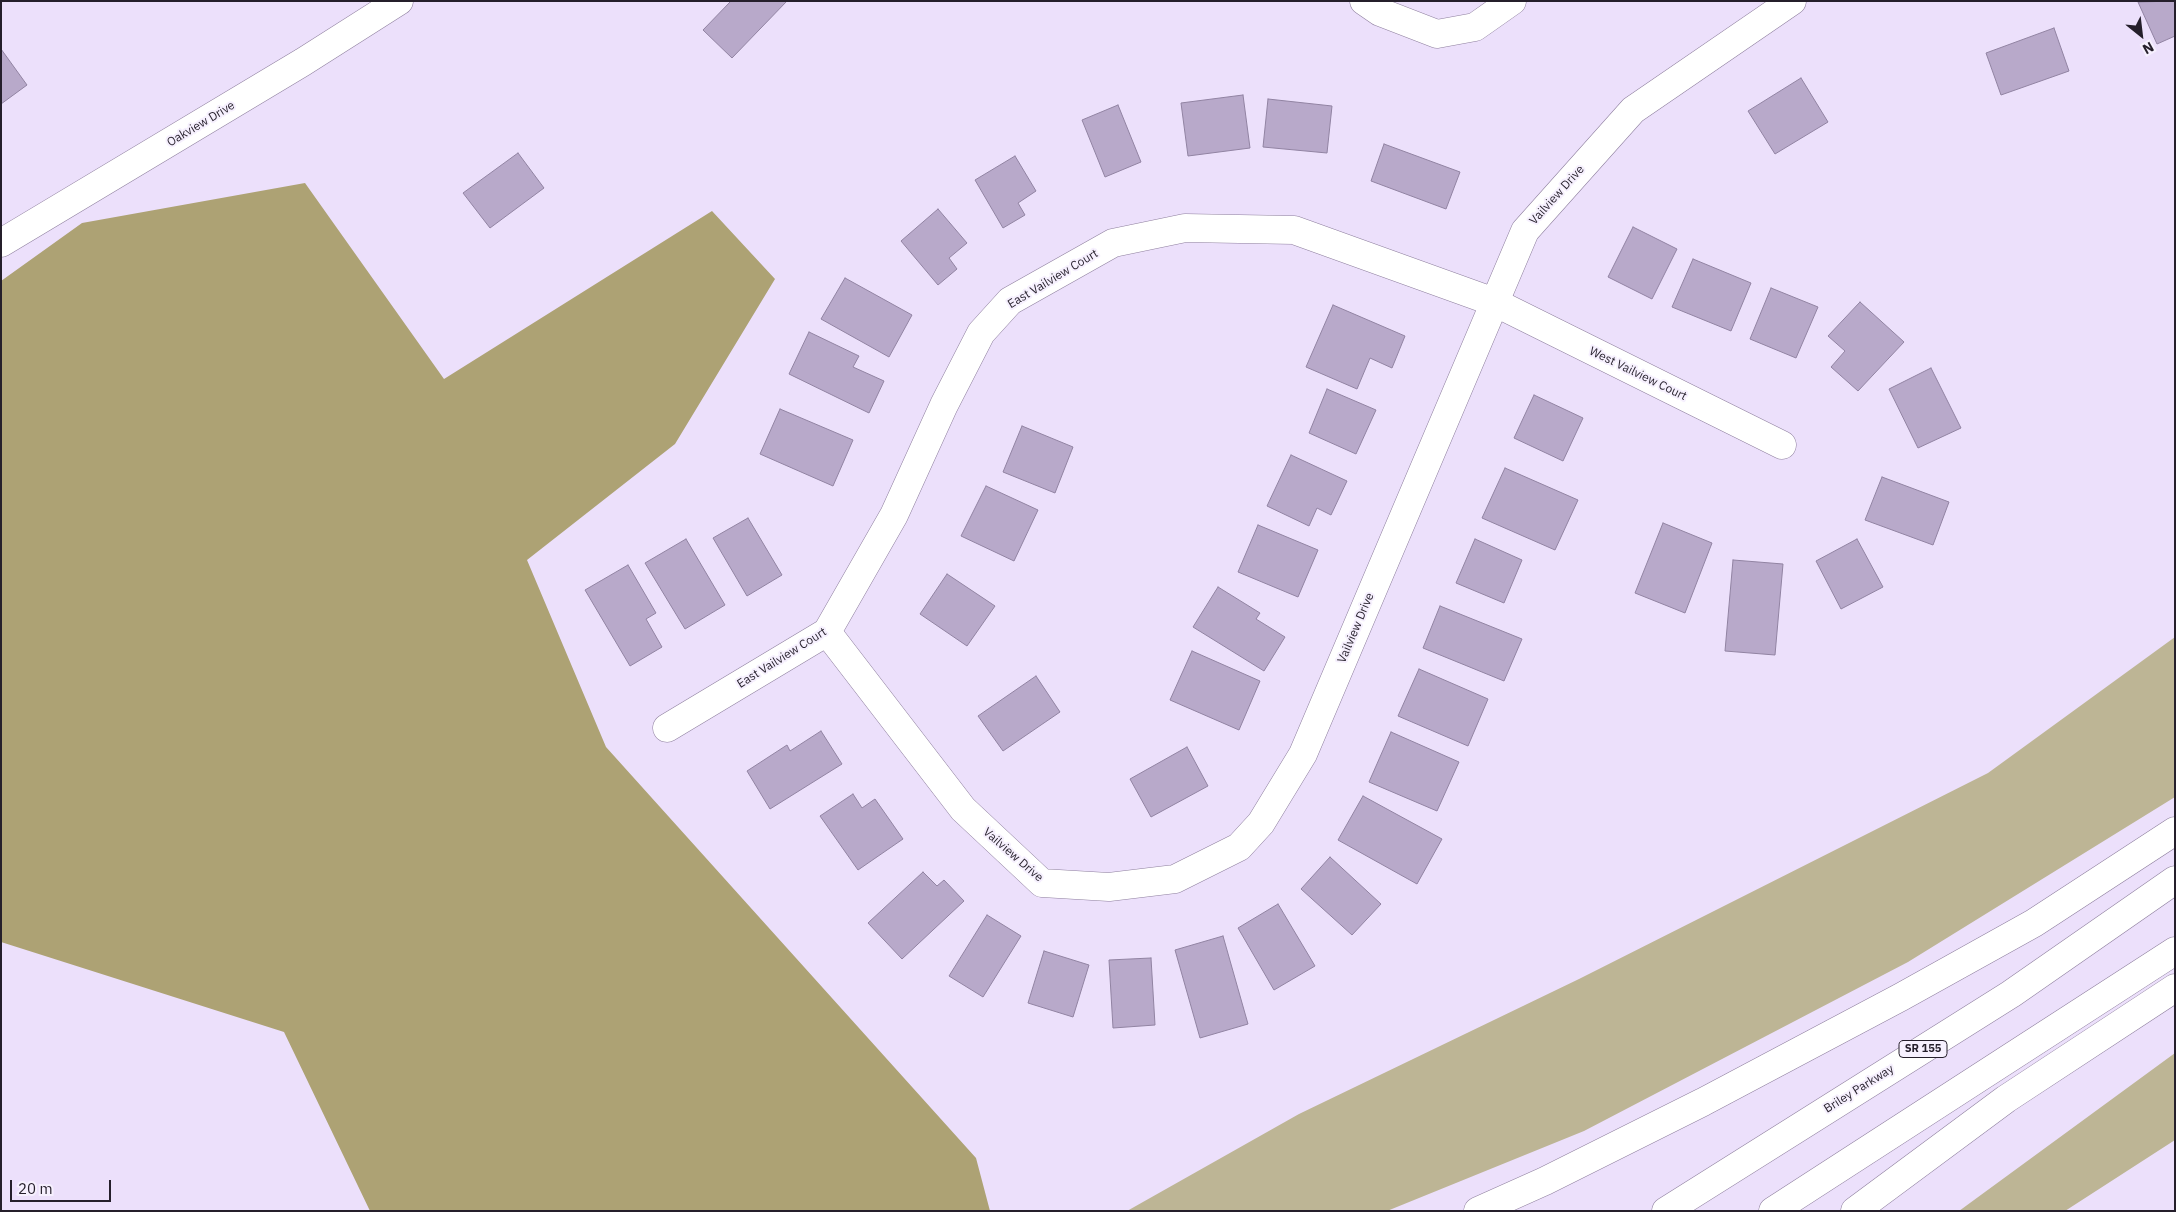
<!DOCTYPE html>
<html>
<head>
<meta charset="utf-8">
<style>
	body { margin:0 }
	#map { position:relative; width:2176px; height:1212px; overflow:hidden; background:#ece0fb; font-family:"IBM Plex Sans",sans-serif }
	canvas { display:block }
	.frame { position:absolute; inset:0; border:2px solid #251f2b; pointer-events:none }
	.north { position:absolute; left:2116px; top:10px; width:50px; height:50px; -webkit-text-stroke:4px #f6f0fe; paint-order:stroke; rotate:151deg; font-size:14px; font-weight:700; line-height:20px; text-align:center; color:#251f2b }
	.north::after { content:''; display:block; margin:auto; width:18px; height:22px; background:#251f2b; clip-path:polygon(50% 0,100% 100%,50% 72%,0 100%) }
	.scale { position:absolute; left:10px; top:1180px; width:101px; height:22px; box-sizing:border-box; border:2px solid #251f2b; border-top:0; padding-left:6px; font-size:15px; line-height:18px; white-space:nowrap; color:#251f2b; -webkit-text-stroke:4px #f6f0fe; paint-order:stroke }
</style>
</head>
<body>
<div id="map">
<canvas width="2176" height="1212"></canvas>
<div class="frame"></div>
<div class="north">N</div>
<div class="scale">20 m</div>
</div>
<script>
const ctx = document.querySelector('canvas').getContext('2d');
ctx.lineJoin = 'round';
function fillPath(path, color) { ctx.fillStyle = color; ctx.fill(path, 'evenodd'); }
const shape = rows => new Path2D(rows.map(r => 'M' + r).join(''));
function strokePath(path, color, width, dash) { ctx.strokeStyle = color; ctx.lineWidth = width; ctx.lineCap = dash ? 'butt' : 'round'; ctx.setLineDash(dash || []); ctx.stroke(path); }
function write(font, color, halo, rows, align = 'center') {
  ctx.font = font + ' "IBM Plex Sans",sans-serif'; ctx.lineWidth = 4; ctx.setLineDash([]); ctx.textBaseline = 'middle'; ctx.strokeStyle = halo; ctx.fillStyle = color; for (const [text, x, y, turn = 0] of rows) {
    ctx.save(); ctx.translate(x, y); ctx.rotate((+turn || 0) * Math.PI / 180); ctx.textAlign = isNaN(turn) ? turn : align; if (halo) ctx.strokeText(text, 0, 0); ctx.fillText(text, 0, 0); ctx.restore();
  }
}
const green = shape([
	[2175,637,2175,797,1908,962,1584,1131,1387,1211,1127,1211,1299,1114,1579,979,1988,773],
	[2175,1053,2175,1140,2065,1211,1959,1211]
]);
const forest = shape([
	[305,183,444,379,712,211,775,279,675,444,527,560,606,747,976,1158,990,1211,370,1211,284,1032,1,942,1,281,82,223]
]);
const building = shape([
	[731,1,787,1,732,58,703,30,731,1],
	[2175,1,2175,36,2157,44,2138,2,2175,1],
	[2054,28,2069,71,2001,95,1986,53,2054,28],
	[1,49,27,85,1,104,1,49],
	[1801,78,1828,122,1775,154,1748,111,1801,78],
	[1243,95,1250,148,1188,156,1181,103,1243,95],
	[1268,99,1332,106,1327,153,1263,147,1268,99],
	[1118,105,1141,162,1105,177,1082,120,1118,105],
	[1384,144,1460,172,1446,209,1371,181,1384,144],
	[518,153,544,188,490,228,463,193,518,153],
	[1015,156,1036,191,1018,203,1025,215,1003,228,975,180,1015,156],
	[938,209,967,243,949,258,957,269,938,285,901,241,938,209],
	[1633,227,1677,249,1652,299,1608,277,1633,227],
	[1693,259,1751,283,1731,331,1672,307,1693,259],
	[845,278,912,315,889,357,821,319,845,278],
	[1771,288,1818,307,1796,358,1750,339,1771,288],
	[1860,302,1904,342,1858,391,1831,367,1845,351,1828,336,1860,302],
	[1333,305,1405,336,1392,368,1370,358,1357,389,1306,367,1333,305],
	[809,332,859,356,853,367,884,381,869,413,789,374,809,332],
	[1931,368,1961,428,1918,448,1889,389,1931,368],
	[1327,389,1376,410,1356,454,1309,433,1327,389],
	[1534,395,1583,418,1563,461,1514,438,1534,395],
	[780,409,853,440,833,486,760,454,780,409],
	[1022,426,1073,447,1055,493,1003,472,1022,426],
	[1291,455,1347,481,1331,515,1317,508,1309,526,1267,506,1291,455],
	[1505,468,1578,500,1555,550,1482,518,1505,468],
	[1882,477,1949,502,1933,545,1865,520,1882,477],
	[986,486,1038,510,1014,561,961,536,986,486],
	[748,518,782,575,747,596,713,538,748,518],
	[1663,523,1712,543,1685,613,1635,593,1663,523],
	[1258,525,1318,550,1298,597,1238,572,1258,525],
	[686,539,725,605,685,629,645,563,686,539],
	[1475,539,1522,560,1504,603,1456,583,1475,539],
	[1857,539,1883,587,1841,609,1816,561,1857,539],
	[1733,560,1783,564,1775,655,1725,651,1733,560],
	[628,565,656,613,646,619,662,647,630,666,585,590,628,565],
	[947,574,995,606,967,646,920,614,947,574],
	[1218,587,1260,613,1256,619,1285,637,1264,671,1193,627,1218,587],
	[1440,606,1522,639,1504,681,1423,648,1440,606],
	[1192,651,1260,681,1239,730,1170,700,1192,651],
	[1419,669,1488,699,1468,746,1398,716,1419,669],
	[1036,676,1060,712,1003,751,978,716,1036,676],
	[821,731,842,764,770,809,747,771,787,745,790,751,821,731],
	[1391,732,1459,762,1437,811,1369,782,1391,732],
	[1187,747,1208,786,1151,817,1130,779,1187,747],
	[853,794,862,808,875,799,903,839,858,870,820,816,853,794],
	[1363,796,1442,839,1417,884,1338,840,1363,796],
	[1330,857,1381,904,1352,935,1301,889,1330,857],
	[923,872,937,886,944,880,964,901,902,959,868,923,923,872],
	[1278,904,1315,966,1274,990,1238,928,1278,904],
	[987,915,1021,936,983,997,949,976,987,915],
	[1223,936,1248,1024,1200,1038,1175,950,1223,936],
	[1044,951,1089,965,1073,1017,1028,1003,1044,951],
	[1151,958,1155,1025,1113,1028,1109,960,1151,958]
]);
const minor = shape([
	[1364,1,1380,12,1437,34,1475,27,1512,1],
	[1,243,303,62,399,1],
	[827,632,963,809,1042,883,1109,887,1175,879,1239,847,1261,823,1303,754,1525,231,1633,110,1792,1],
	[667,728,827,632,894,515,944,405,981,333,1010,301,1113,243,1185,228,1294,230,1494,302,1782,445]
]);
const highway = shape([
	[1478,1211,1545,1181,1703,1102,1901,997,2034,923,2175,831],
	[1666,1211,2011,994,2175,880],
	[1773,1211,2175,951],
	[1855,1211,2006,1099,2175,988]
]);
const shields = [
	[1923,1049,48]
];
const shieldNames = [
	["SR 155",1923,1049]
];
const streetNames = [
	["Oakview Drive",201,124,-31],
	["Vailview Drive",1557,195,-48],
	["East Vailview Court",1053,279,-31],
	["West Vailview Court",1638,374,26],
	["Vailview Drive",1356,628,-67],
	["East Vailview Court",782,658,-32],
	["Vailview Drive",1013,855,41],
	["Briley Parkway",1859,1089,-32]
];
fillPath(green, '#bdb595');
fillPath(forest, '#ada274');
fillPath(building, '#b8a9ca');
strokePath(building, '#9183a2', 1);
strokePath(minor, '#8e7f9e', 29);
strokePath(highway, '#8e7f9e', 29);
strokePath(minor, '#fff', 28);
strokePath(highway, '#fff', 28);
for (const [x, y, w] of shields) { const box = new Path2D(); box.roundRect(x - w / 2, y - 8.5, w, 17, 4); ctx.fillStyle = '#f6f0fe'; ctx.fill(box); strokePath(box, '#251f2b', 1); }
write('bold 11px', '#251f2b', null, shieldNames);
write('12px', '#251f2b', '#f6f0fe', streetNames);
</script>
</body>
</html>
